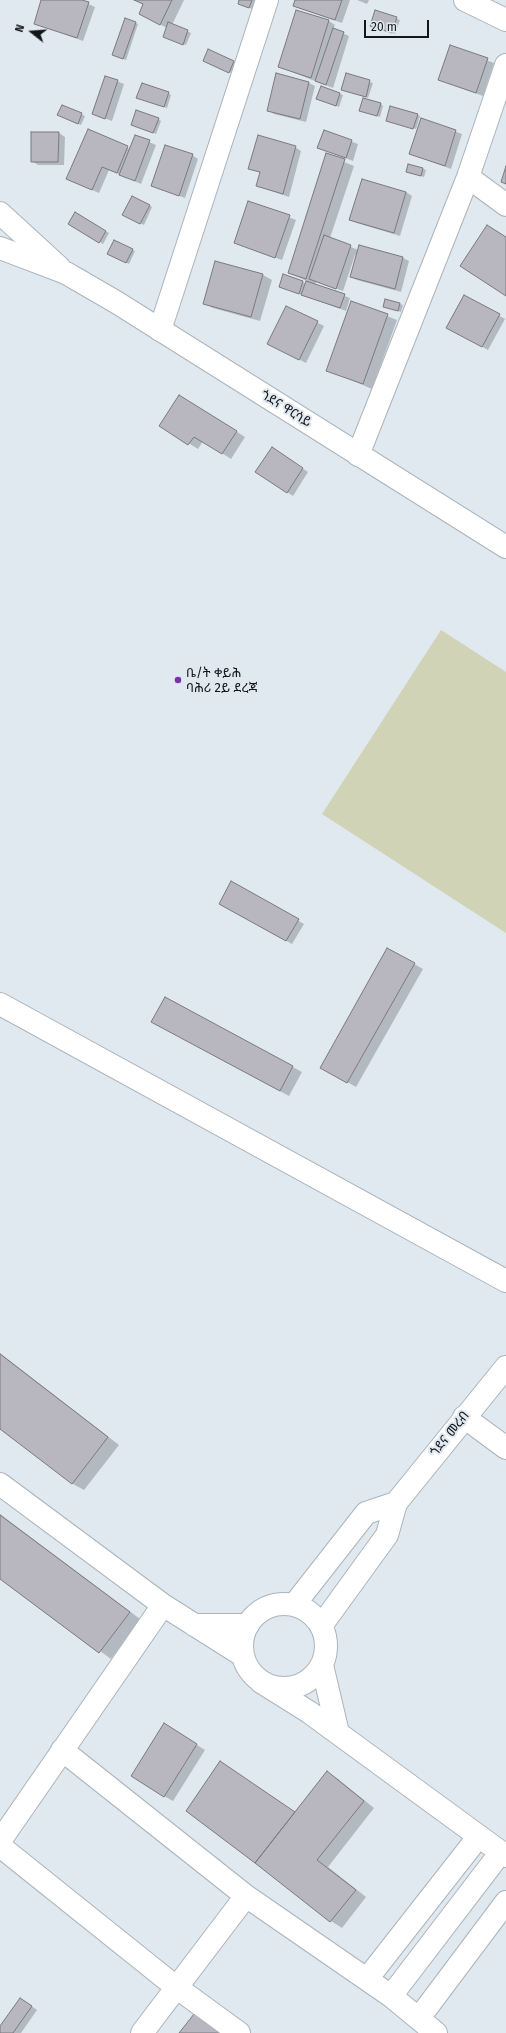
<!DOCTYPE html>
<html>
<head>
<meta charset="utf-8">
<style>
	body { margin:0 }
	#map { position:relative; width:506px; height:2033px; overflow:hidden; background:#e0e8f0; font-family:"Fira Sans",sans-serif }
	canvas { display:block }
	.north { position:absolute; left:12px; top:12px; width:40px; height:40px; -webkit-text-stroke:3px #e0e8f0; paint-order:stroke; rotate:287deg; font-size:11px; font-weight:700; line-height:16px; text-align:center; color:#141719 }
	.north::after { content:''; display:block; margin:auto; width:14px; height:18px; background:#141719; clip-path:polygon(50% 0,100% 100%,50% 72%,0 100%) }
	.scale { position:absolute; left:364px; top:20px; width:65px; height:18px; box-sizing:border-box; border:2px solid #141719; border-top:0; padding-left:5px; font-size:12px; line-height:14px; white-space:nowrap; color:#141719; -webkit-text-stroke:3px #e0e8f0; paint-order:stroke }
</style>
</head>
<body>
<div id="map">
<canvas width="506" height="2033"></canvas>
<div class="north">N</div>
<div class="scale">20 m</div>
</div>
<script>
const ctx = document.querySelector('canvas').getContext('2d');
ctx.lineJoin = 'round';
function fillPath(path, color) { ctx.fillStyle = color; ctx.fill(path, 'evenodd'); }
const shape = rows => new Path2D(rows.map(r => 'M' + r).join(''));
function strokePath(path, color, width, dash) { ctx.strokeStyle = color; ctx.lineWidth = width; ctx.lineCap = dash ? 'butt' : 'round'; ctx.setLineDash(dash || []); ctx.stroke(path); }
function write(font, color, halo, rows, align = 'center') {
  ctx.font = font + ' "Fira Sans","Noto Sans Ethiopic",sans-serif'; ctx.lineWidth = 4; ctx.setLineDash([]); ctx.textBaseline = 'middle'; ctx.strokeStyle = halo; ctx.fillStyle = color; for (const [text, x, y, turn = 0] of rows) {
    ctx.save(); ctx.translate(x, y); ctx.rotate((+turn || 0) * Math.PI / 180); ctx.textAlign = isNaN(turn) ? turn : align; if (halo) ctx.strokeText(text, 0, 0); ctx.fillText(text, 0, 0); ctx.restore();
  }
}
const green = shape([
	[441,630,506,672,506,933,322,814]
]);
const shadow = shape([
	[43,0,79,0,95,7,83,41,35,23],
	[135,0,184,0,172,25,191,33,186,45,164,37,167,28,140,14,144,5],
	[240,0,255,0,252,9,242,5],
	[296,0,350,0,342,23,301,9,295,6],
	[357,0,369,0,367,4],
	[376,11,400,20,395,34,371,26],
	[329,21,335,25,333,29,349,36,333,88,279,67],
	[136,23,138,24,126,60,116,56],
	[451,47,494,63,483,96,439,80],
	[207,62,234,62,236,63,232,73],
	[277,74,309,83,315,86,306,122,274,114,268,110],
	[346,75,373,83,368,98,342,90],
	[106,77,124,84,112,121,93,114],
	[321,87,343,95,339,107,320,100],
	[168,93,171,95,167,108,140,99],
	[381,104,383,106,380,117,361,111],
	[63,106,85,116,81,125,62,116],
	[417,115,420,116,416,129,387,121],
	[158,119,161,121,156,134,135,126],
	[422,119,462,134,451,169,411,154],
	[88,130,130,149,135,136,156,145,141,184,109,170,99,193,74,182],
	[324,131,358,144,353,161,319,148],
	[59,133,65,137,64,165,38,165,32,161],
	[295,147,301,151,289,197,257,186,261,173,249,168],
	[192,155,198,159,185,198,152,186],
	[327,155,354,166,330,238,358,250,359,246,403,258,409,261,401,292,357,280,351,277,357,255,355,255,343,291,316,282,315,285,350,298,346,311,280,287,301,281,306,284,307,281,289,273],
	[423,169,426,170,424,177,407,172],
	[406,192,412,196,400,236,357,223,350,220],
	[132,197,152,207,144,225,124,215],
	[249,202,296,220,282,260,235,243],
	[75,214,109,233,103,244,69,224],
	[132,250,135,251,129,264,111,255],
	[263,275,272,280,260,321,213,308,204,303],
	[464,296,505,319,488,350,447,327],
	[352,302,397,320,372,389,328,370],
	[400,304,403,305,401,312,384,307],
	[287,307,324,326,306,363,275,347],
	[188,401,245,437,231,459,203,441,198,449,161,426],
	[278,452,308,472,293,496,287,492],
	[232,883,304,924,292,944,220,903],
	[388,949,423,969,356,1087,321,1067],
	[165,998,302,1072,289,1096,162,1027],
	[0,1353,119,1445,84,1490,73,1484,0,1428],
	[0,1514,140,1619,111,1659,0,1578],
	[173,1730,205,1750,173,1801,164,1796],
	[327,1772,338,1779,374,1808,328,1867,366,1897,342,1928,331,1921,256,1862],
	[26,2002,37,2010,21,2033,0,2033,0,2028]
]);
const building = shape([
	[41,0,82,0,89,2,77,38,34,24,41,0],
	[134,0,172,0,160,25,139,14,143,4,134,0],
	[239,0,252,0,249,8,238,4,239,0],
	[295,0,342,0,335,20,293,6,295,0],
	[296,10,329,20,311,78,278,67,296,10],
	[375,10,397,17,392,33,370,26,375,10],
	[125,18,136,22,123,59,112,55,125,18],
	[168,22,188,30,183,45,163,37,168,22],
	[333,28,344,32,326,85,315,81,333,28],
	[450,45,488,58,476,93,438,80,450,45],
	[208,49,234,61,229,73,203,61,208,49],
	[276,73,309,82,300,119,267,111,276,73],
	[346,73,370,80,366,97,341,90,346,73],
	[105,76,118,80,105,119,92,114,105,76],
	[142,83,169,92,164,107,136,98,142,83],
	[321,86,340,93,336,106,316,99,321,86],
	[363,98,381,103,377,116,359,111,363,98],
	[62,105,82,113,78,124,57,115,62,105],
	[390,106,418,114,413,129,386,121,390,106],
	[136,110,159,118,153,133,131,125,136,110],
	[421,118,456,130,445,166,409,154,421,118],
	[88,129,128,146,117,173,102,167,92,190,66,179,88,129],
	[324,130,352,140,346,158,317,148,324,130],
	[31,132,59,132,58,162,31,162,31,132],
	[135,135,150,140,135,181,119,175,135,135],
	[258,135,296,146,283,194,256,186,260,172,248,169,258,135],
	[165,145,193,154,179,196,151,186,165,145],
	[326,153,345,159,306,279,288,273,326,153],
	[408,164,423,168,421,176,406,172,408,164],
	[506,166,506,184,501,182,506,166],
	[362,179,406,192,394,233,349,220,362,179],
	[132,196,150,205,140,224,122,215,132,196],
	[248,201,290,215,275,258,234,243,248,201],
	[75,212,106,231,99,243,68,224,75,212],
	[487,225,506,237,506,296,460,266,487,225],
	[324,235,351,245,336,289,309,279,324,235],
	[114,240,133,249,126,263,107,254,114,240],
	[359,245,403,257,395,289,350,277,359,245],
	[215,261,263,274,251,317,203,304,215,261],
	[283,274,303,281,299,294,279,287,283,274],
	[306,281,345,294,340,308,301,295,306,281],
	[464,295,500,314,482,347,446,328,464,295],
	[385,299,400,303,398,311,383,307,385,299],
	[351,301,388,314,363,384,326,371,351,301],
	[286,306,318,321,299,360,267,344,286,306],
	[179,395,237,431,222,454,194,437,188,445,159,426,179,395],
	[272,447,303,468,287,493,255,472,272,447],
	[231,881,299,919,286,941,219,904,231,881],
	[387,948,415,963,347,1083,320,1068,387,948],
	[165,997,293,1066,280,1091,151,1022,165,997],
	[0,1354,108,1437,72,1484,0,1429,0,1354],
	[0,1515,130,1612,99,1653,0,1579,0,1515],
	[164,1723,197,1744,164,1797,131,1776,164,1723],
	[220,1761,295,1812,255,1863,186,1811,220,1761],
	[327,1771,364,1801,317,1860,356,1890,330,1922,255,1863,327,1771],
	[20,1998,32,2006,13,2033,0,2033,0,2026,20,1998],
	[198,2009,229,2033,179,2033,198,2009]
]);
const minor = shape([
	[465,0,506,20],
	[468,177,506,205],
	[160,330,267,0],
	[358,455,468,177,506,65],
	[0,1004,506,1281],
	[464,1417,506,1448],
	[0,1484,163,1605,242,1655],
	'242 1646a42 42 0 1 1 84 0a42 42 0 1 1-84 0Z',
	[294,1605,366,1513,396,1503],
	[194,1625,248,1625],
	[321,1626,387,1535,396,1503,506,1367],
	[322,1665,338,1733],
	[261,1682,309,1712,506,1856],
	[62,1750,246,1896,391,1996,436,2033],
	[0,1841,163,1605],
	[0,1846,176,1987,239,2033],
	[367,1979,479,1836],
	[391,1996,501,1852],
	[419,2018,506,1902],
	[142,2033,246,1896]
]);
const major = shape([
	[0,213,59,267],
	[0,248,66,273,116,302,506,547]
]);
const markers = [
	[178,680,4,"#7833a7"]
];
const streetNames = [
	["ጎደና ዋርሳይ",286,409,32],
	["ጎደና መረብ",450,1434,-51]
];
const poiNames = [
	["ቤ/ት ቀይሕ",186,673],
	["ባሕሪ 2ይ ደረጃ",186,688]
];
fillPath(green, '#d0d3b5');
fillPath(shadow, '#0003');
fillPath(building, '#b8b7c0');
strokePath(building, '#7a7982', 1);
strokePath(minor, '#acb4bb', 24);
strokePath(major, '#acb4bb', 24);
strokePath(minor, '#fff', 22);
strokePath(major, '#fff', 22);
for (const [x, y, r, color] of markers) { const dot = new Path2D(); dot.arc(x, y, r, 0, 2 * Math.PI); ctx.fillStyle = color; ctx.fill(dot); strokePath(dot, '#e0e8f0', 1.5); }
write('13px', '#141719', '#e0e8f0', streetNames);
write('13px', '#141719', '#e0e8f0', poiNames, 'left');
</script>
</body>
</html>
